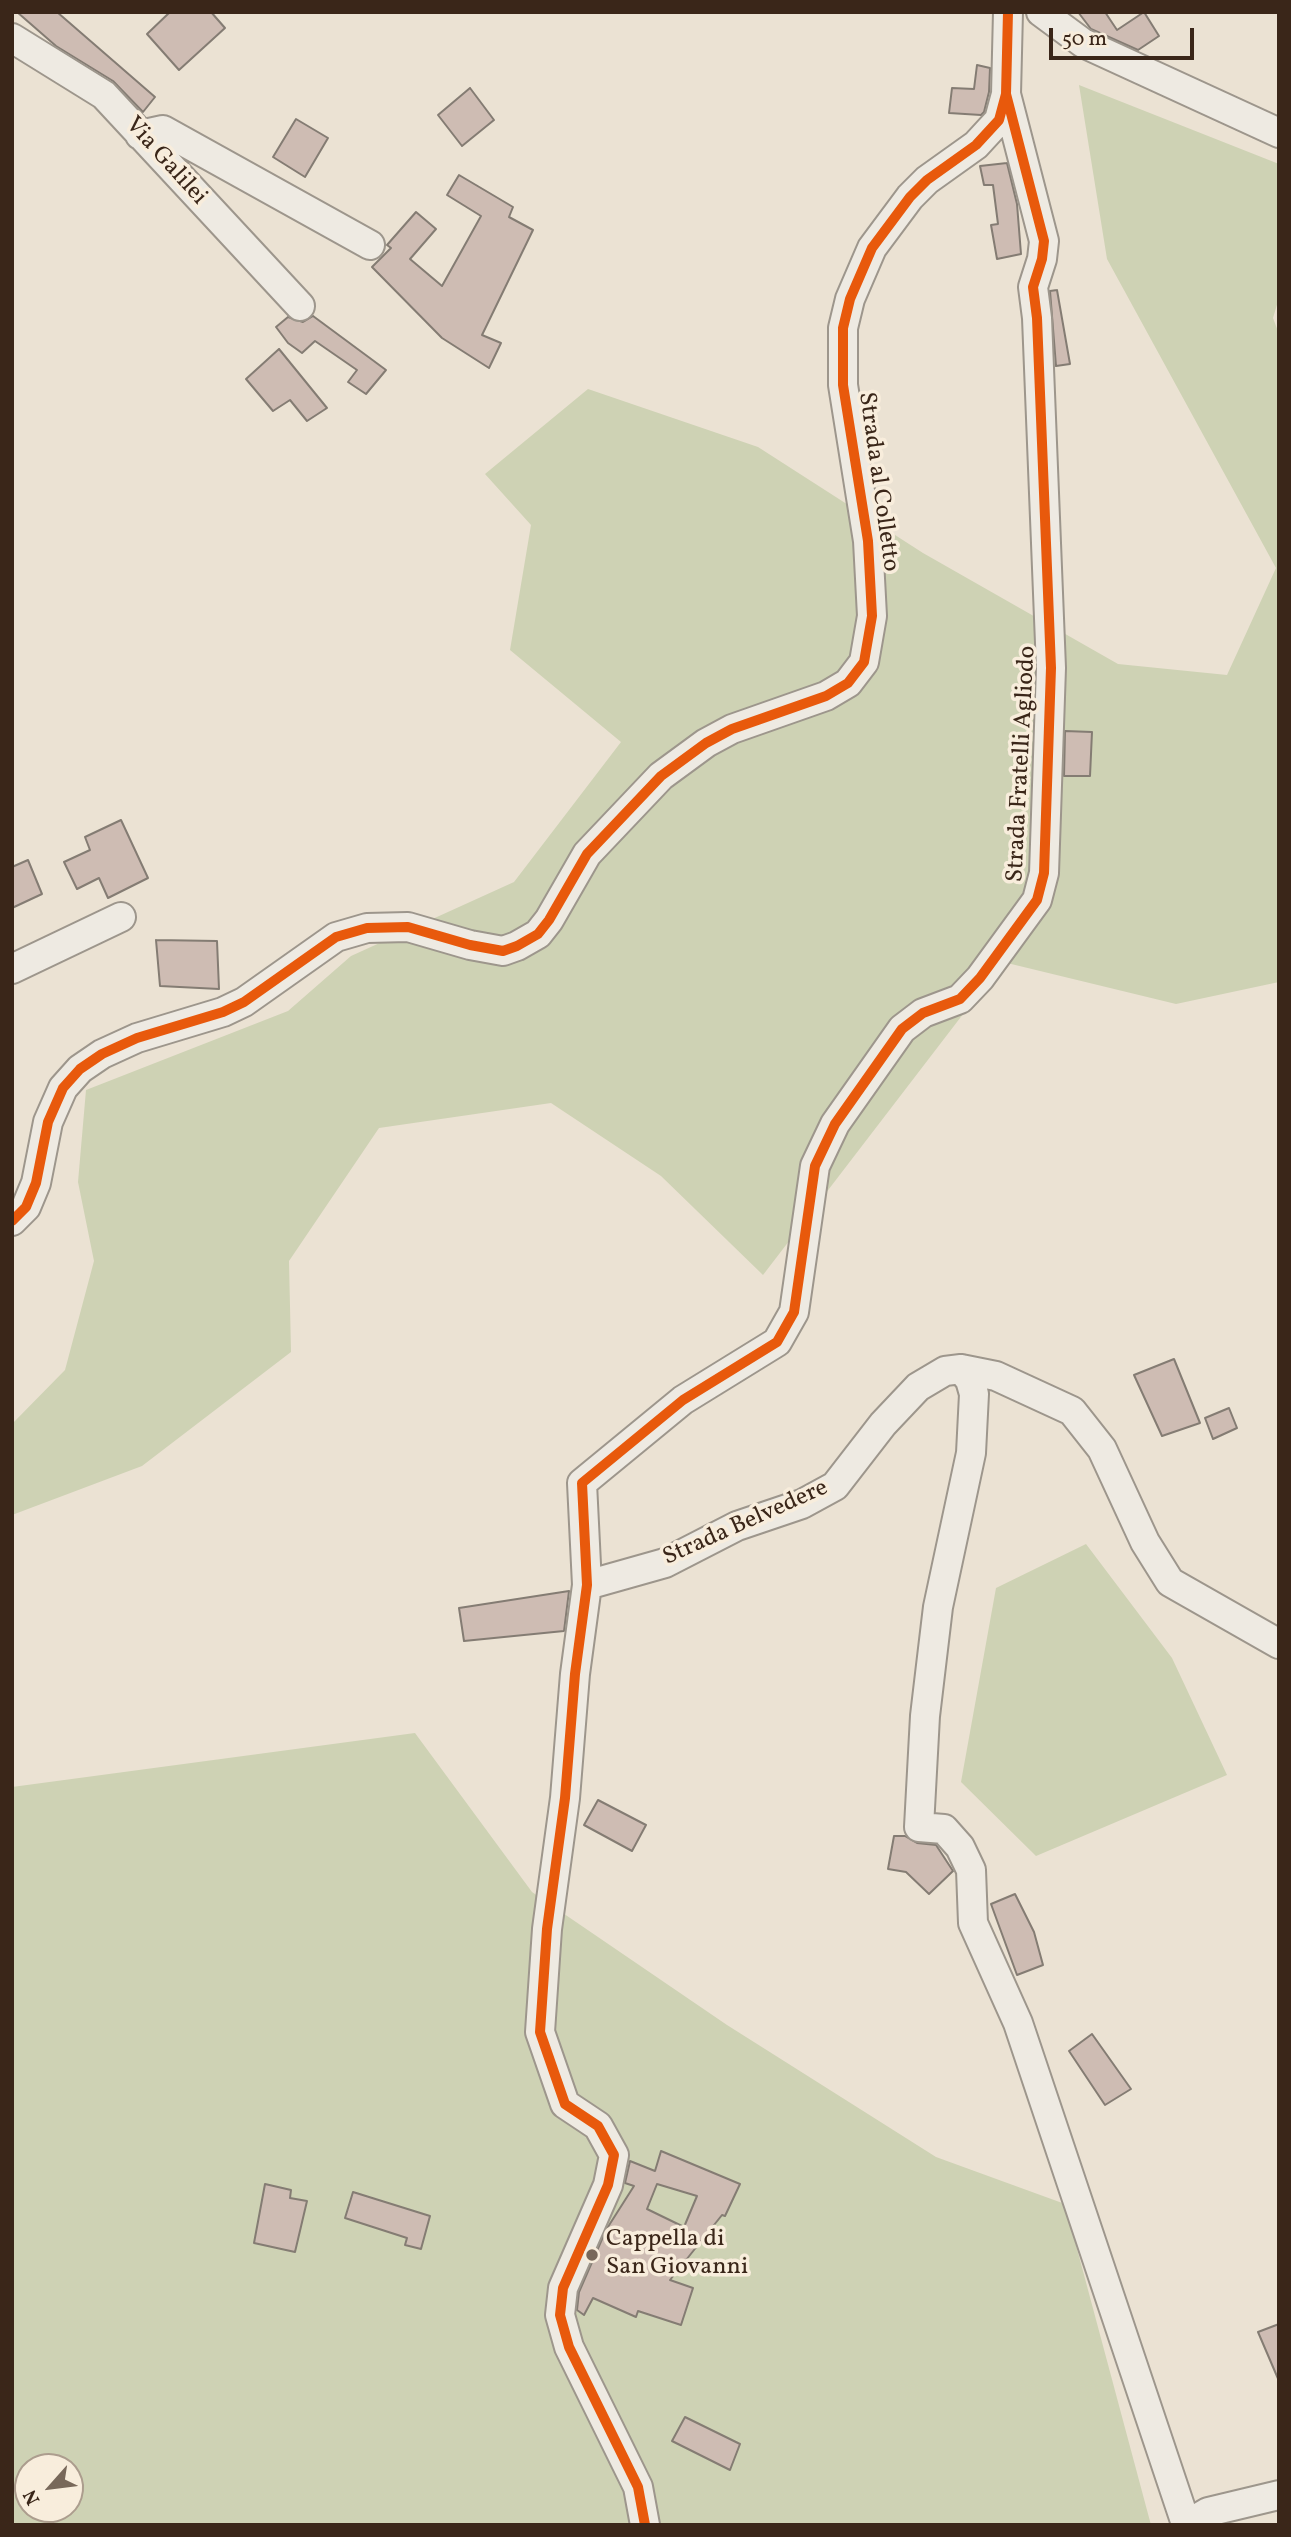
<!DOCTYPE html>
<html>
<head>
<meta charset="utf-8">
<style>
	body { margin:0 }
	#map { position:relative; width:1291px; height:2537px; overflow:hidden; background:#ebe2d3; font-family:Vollkorn,serif }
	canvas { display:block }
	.frame { position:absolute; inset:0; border:14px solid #3a2619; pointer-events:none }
	.north { position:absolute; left:14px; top:2453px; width:70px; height:70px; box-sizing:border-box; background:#f8eddc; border:2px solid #ac9d8e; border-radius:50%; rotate:242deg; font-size:19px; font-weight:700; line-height:28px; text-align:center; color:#3a2619 }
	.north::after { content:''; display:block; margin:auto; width:24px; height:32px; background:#78685a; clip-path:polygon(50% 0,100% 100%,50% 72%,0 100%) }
	.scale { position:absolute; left:1049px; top:28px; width:145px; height:32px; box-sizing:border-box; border:4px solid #3a2619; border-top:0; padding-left:9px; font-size:21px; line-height:24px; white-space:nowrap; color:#3a2619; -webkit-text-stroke:5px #f8eddc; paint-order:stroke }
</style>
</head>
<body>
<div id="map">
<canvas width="1291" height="2537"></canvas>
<div class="frame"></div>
<div class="north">N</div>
<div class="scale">50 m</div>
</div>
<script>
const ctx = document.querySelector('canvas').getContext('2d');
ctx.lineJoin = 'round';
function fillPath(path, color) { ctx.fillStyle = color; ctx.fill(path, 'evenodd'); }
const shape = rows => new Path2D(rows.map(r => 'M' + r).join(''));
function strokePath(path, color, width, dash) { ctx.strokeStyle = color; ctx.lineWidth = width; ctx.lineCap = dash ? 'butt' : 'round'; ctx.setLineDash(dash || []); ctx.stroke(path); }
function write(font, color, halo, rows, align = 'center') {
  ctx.font = font + ' Vollkorn,serif'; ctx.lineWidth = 7; ctx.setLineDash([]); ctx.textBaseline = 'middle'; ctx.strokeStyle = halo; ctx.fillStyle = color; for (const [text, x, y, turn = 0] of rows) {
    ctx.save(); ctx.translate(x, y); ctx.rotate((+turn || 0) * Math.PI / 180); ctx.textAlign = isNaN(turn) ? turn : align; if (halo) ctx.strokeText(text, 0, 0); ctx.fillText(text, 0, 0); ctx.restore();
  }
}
const green = shape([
	[1079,85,1279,164,1279,298,1273,318,1279,334,1279,982,1176,1004,1003,962,763,1275,661,1176,551,1103,379,1128,289,1261,291,1352,142,1466,12,1515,12,1424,65,1370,94,1261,78,1182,86,1090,288,1011,351,956,514,882,621,742,510,650,531,525,485,474,588,389,758,447,923,553,1118,664,1227,675,1276,568,1107,259],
	[1086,1544,1172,1658,1227,1775,1036,1856,961,1782,996,1588],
	[415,1733,532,1892,727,2025,936,2157,1065,2204,1151,2525,12,2525,12,1787],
	[28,2467,70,2467,70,2509,28,2509]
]);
const building = shape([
	[17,12,57,12,155,97,143,112,113,81,56,46,17,12],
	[170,12,211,12,225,28,179,70,147,34,170,12],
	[1078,12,1105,12,1117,30,1144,12,1159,36,1138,50,1091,29,1078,12],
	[977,65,990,68,989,92,984,112,981,115,949,113,952,88,974,89,977,65],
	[470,88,494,120,462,146,438,115,470,88],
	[296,119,328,138,305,177,273,157,296,119],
	[1007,163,1017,204,1021,254,997,259,991,225,998,224,993,185,984,185,980,166,1007,163],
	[459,175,513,207,509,217,533,230,482,335,501,343,489,368,442,338,372,267,391,248,387,245,416,212,436,229,410,259,442,286,481,216,447,195,459,175],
	[1057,290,1070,364,1056,366,1050,291,1057,290],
	[313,316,386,370,366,394,348,382,357,370,315,341,302,353,288,343,276,327,288,317,303,322,313,316],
	[279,349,327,408,307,421,290,400,273,411,246,379,279,349],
	[1065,731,1092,732,1090,776,1064,776,1065,731],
	[121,820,148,878,108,898,99,878,77,889,64,862,90,850,85,837,121,820],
	[28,860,42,894,12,908,12,867,28,860],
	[156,940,217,941,219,989,160,986,156,940],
	[1174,1359,1200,1423,1162,1436,1134,1375,1174,1359],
	[1229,1408,1237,1428,1213,1439,1205,1418,1229,1408],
	[569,1591,564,1631,464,1641,459,1608,569,1591],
	[598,1800,646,1825,632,1851,584,1825,598,1800],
	[894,1836,905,1836,917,1843,936,1845,953,1871,929,1894,906,1872,888,1869,894,1836],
	[1015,1894,1034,1932,1043,1965,1017,1975,991,1904,1015,1894],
	[1092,2034,1131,2089,1105,2105,1069,2051,1092,2034],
	[661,2151,740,2184,725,2216,722,2215,670,2280,693,2288,681,2325,638,2311,636,2317,593,2298,584,2315,577,2310,579,2292,606,2230,634,2186,625,2183,630,2161,655,2171,661,2151],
	[657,2184,697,2196,684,2227,647,2209,657,2184],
	[265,2184,291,2190,290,2198,307,2201,295,2252,254,2243,265,2184],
	[353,2192,430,2216,421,2249,405,2245,407,2238,345,2218,353,2192],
	[1279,2324,1279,2381,1258,2332,1279,2324],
	[685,2417,740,2444,730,2470,672,2441,685,2417]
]);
const minor = shape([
	[1041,12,1083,43,1279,133],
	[12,38,104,95,300,306],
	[140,135,163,130,370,245],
	[12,969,121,917],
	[12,1221,26,1207,36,1183,48,1122,63,1088,80,1069,102,1054,137,1038,223,1012,244,1002,336,937,367,928,408,927,470,945,503,951,517,946,538,934,549,920,587,854,661,776,706,743,732,729,826,696,848,683,864,662,872,616,868,541,843,385,843,328,850,299,872,248,910,197,927,180,976,145,999,120,1006,94,1008,12],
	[961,1369,970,1380,974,1394,971,1453,938,1607,925,1716,919,1827,944,1829,960,1847,971,1870,973,1923,1018,2023,1186,2524],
	[587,1585,665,1563,737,1526,802,1504,835,1486,883,1424,918,1387,945,1371,961,1369,996,1376,1072,1411,1102,1449,1145,1542,1170,1582,1279,1644],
	[645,2525,638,2487,569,2347,560,2315,563,2288,608,2185,614,2155,598,2126,565,2104,540,2032,547,1929,565,1798,575,1674,587,1585,582,1483,683,1400,777,1342,794,1312,815,1166,835,1124,902,1029,923,1013,960,999,980,978,1037,900,1044,873,1051,668,1037,318,1033,287,1042,259,1044,241,1006,94],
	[1186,2525,1208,2512,1279,2495]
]);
const cycleway = shape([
	[12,1221,26,1207,36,1183,48,1122,63,1088,80,1069,102,1054,137,1038,223,1012,244,1002,336,937,367,928,408,927,470,945,503,951,517,946,538,934,549,920,587,854,661,776,706,743,732,729,826,696,848,683,864,662,872,616,868,541,843,385,843,328,850,299,872,248,910,197,927,180,976,145,999,120,1006,94,1008,12],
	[645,2525,638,2487,569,2347,560,2315,563,2288,608,2185,614,2155,598,2126,565,2104,540,2032,547,1929,565,1798,575,1674,587,1585,582,1483,683,1400,777,1342,794,1312,815,1166,835,1124,902,1029,923,1013,960,999,980,978,1037,900,1044,873,1051,668,1037,318,1033,287,1042,259,1044,241,1006,94]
]);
const markers = [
	[592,2255,7,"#78685a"]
];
const streetNames = [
	["Via Galilei",165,162,48],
	["Strada al Colletto",877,482,82],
	["Strada Fratelli Agliodo",1023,764,-87],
	["Strada Belvedere",746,1524,-24]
];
const poiNames = [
	["Cappella di",606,2241],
	["San Giovanni",606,2269]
];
fillPath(green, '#ced2b4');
fillPath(building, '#cebcb3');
strokePath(building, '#847c73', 2);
strokePath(minor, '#9d968c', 32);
strokePath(minor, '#eeeae2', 28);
strokePath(cycleway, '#e8590c', 10);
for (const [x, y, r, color] of markers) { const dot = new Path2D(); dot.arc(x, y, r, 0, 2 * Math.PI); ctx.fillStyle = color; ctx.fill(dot); strokePath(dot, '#f8eddc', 2.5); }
write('24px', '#3a2619', '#f8eddc', streetNames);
write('24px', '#3a2619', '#f8eddc', poiNames, 'left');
</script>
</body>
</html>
